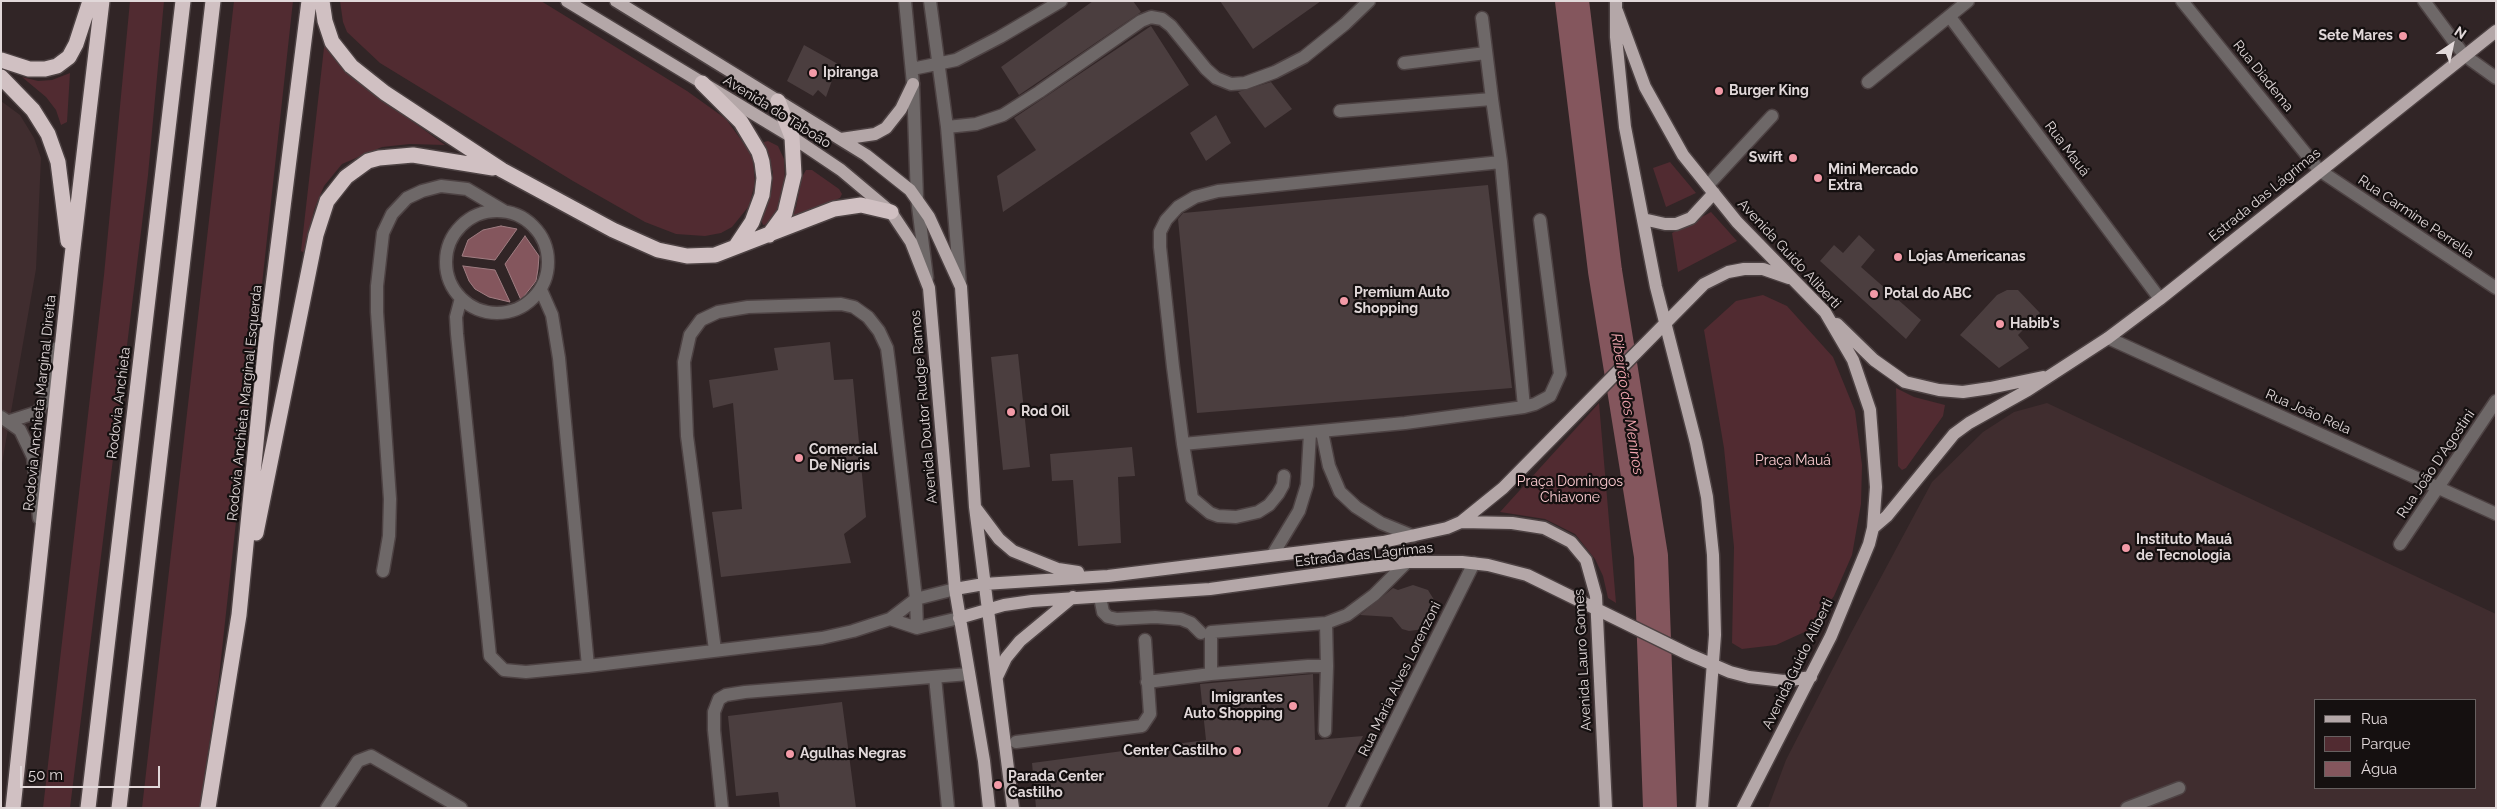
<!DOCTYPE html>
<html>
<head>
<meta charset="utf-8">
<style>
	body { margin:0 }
	#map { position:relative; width:2497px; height:809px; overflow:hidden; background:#312526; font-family:Raleway,sans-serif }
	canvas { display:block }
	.frame { position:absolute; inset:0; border:2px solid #e1d8d9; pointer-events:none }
	.legend { position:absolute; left:2314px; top:699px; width:162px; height:90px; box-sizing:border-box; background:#151010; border:1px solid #676060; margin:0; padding:6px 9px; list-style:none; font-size:15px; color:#e1d8d9 }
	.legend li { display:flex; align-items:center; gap:10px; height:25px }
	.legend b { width:25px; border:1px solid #676060 }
	.north { position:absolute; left:2427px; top:20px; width:50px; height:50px; -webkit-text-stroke:4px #151010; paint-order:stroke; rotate:34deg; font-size:14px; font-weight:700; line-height:20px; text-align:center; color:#e1d8d9 }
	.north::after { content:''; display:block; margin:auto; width:18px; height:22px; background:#e1d8d9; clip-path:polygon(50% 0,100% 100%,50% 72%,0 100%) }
	.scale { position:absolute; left:20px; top:766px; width:140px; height:22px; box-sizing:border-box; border:2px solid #e1d8d9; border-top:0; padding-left:6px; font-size:15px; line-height:18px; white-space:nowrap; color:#e1d8d9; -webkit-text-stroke:4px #151010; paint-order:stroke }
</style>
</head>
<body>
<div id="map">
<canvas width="2497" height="809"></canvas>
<div class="frame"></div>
<ul class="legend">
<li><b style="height:6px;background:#b4a7a8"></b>Rua</li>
<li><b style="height:14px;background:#512b31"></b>Parque</li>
<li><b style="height:14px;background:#84565d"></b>Água</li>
</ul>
<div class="north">N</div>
<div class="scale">50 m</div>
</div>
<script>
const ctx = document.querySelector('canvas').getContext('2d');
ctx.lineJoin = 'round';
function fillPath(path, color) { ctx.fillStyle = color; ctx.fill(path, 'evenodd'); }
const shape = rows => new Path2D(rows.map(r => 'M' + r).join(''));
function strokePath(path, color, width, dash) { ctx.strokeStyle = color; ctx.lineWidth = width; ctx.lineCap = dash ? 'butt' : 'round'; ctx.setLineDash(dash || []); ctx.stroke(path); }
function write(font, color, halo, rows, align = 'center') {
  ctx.font = font + ' Raleway,sans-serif'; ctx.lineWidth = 4.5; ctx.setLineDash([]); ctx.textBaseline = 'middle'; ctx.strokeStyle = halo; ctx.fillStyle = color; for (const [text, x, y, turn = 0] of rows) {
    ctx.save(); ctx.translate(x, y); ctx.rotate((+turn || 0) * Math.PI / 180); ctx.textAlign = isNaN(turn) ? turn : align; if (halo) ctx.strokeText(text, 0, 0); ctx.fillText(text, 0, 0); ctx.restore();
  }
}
const built = shape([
	[1,101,20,115,34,138,41,158,36,269,1,469],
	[2047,403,2496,614,2496,808,1768,808,1786,760,1851,633,1932,482,1983,432,2014,412],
	[2316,700,2476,700,2476,788,2316,788]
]);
const green = shape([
	[130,1,164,1,148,175,70,808,43,808,104,275],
	[234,1,293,1,219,677,200,808,142,808],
	[340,1,541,1,687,91,726,119,747,148,753,160,755,183,749,206,732,227,721,233,705,236,676,234,645,222,573,181,380,63,347,32,343,22],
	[325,39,361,84,445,145,410,144,382,147,342,164,324,186,314,210,305,253,301,251],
	[70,73,67,122,61,125,56,110,46,97,22,77,38,81,52,80],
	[768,141,778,146,784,159,785,180,777,216,769,224,763,225,761,219,772,189,773,172,763,146,764,142],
	[1670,162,1696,193,1666,207,1653,168],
	[806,170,812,170,839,189,842,194,840,198,794,217,792,214,796,207,802,177],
	[1711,212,1737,241,1678,272,1672,233],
	[1763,295,1787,306,1833,357,1855,411,1862,465,1861,504,1852,555,1834,596,1811,629,1776,645,1742,649,1732,643,1734,547,1724,448,1704,330,1736,301],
	[1896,388,1914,397,1945,405,1943,416,1906,468,1902,470,1898,466],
	[1599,403,1616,603,1608,598,1603,576,1595,559,1575,534,1545,519,1500,512]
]);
const water = shape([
	[501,226,517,229,495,260,462,256,468,240,483,230,501,226],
	[525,236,539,256,538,269,536,281,521,300,505,264,525,236],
	[463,266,495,270,510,302,489,297,475,289,469,281,463,266]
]);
const river = shape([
	[1572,1,1605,271,1651,556,1660,808]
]);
const building = shape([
	[1093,1,1133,1,1141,12,1019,95,1001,67],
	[1220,1,1321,1,1253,49],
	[1151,26,1189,85,1003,212,997,176,1036,150,1014,118],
	[804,45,838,64,826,97,818,90,813,96,787,81],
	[1271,82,1292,109,1265,128,1238,92],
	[1216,115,1231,143,1206,161,1190,133],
	[1488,185,1512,388,1197,413,1178,219,1183,213],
	[1859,235,1875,250,1861,267,1921,320,1906,339,1820,261,1834,245,1843,253],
	[2007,290,2018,290,2040,313,2018,335,2029,348,1999,368,1960,335,1997,295],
	[830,342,834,380,853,379,866,517,844,534,851,563,721,577,712,512,742,509,733,403,713,408,709,380,778,370,774,348],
	[1018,354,1030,467,1003,470,991,357],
	[1132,447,1135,476,1118,477,1121,543,1078,546,1073,480,1052,481,1050,454],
	[1413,585,1428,590,1436,603,1435,618,1424,629,1409,631,1402,629,1392,617,1360,615,1393,588,1398,590],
	[1313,674,1315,740,1363,736,1327,808,1036,808,1032,763,1206,740,1200,684],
	[842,702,856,808,780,808,778,792,736,796,728,716]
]);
const minor = shape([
	[905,1,913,84,917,198,927,278],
	[930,1,947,127,960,284],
	[2182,1,2319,170,2496,288],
	[2424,1,2464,55,2496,78],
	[1950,17,2160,299],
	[1482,18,1492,99],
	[1404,63,1486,53],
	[912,69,956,60,1000,37,1061,1],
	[1868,82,1968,1],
	[1340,111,1492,99,1501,162,1524,407],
	[947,127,976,124,1003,115,1039,92,1141,21,1151,17,1162,19,1171,26,1206,69,1216,78,1231,84,1245,83,1275,72,1304,57,1345,24,1369,1],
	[1501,162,1218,191,1195,197,1178,207,1166,220,1160,232,1160,247,1173,367,1183,444,1405,423,1524,407,1535,404,1550,396,1560,374,1540,220],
	[1708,185,1772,116],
	'446 262a51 51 0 1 1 102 0a51 51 0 1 1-102 0Z',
	[541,290,552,315,559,358,588,666],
	[461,298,456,317,457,334,490,656,504,670,526,672,588,666,822,638,853,631,890,619,916,599,955,589],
	[2108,338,2496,514],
	[1,417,20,430,33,457,39,518],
	[10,421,38,412,45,400,57,348],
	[1322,432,1329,466,1340,492,1356,507,1381,523,1413,536],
	[1183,444,1192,498,1210,513,1218,516,1236,517,1258,512,1269,505,1278,494,1283,485,1284,476],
	[2400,544,2496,401],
	[1273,554,1299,511,1307,485,1310,433],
	[383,571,389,536,390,499,377,312,377,286,383,233,392,214,407,198,422,191,441,186,467,189,504,211],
	[1100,597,1103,612,1108,617,1117,619,1155,617,1181,619,1191,623,1201,633],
	[890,619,917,628,959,618],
	[1326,623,1347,615,1374,595,1407,562],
	[715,650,687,436,684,362,690,335,701,320,718,312,748,307,841,304,854,307,868,317,879,331,887,348,890,371,916,599,917,628],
	[935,677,948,808],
	[1147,682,1211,674,1308,666,1327,666,1326,623,1211,632,1211,674],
	[1325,731,1327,666],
	[1016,742,1142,726,1150,714,1145,640],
	[327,808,358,761,371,756,461,808],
	[722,808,714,730,714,712,719,699,726,695,745,692,969,674],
	[1352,808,1474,563],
	[2127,808,2179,788]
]);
const major = shape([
	[567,1,792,137,841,170,891,212,911,242,929,288,955,589,984,761,989,808],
	[616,1,866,155,910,190,929,217,961,287,975,507,1013,808],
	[1616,1,1616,37,1625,127,1656,287,1696,443,1707,497,1713,555,1715,635,1702,808],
	[1617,11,1645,87,1683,155,1737,222,1825,312,1853,360,1870,410,1876,487,1873,528,1869,544,1831,636,1743,808],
	[841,139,875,134,886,128,901,109,913,84],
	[1643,219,1665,224,1676,224,1691,218,1714,193],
	[1837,324,1874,360,1905,382,1939,390,1963,392,1990,388,2043,377],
	[975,507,999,539,1013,551,1058,569,1078,572],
	[1461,522,1512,523,1544,528,1571,542,1586,560,1596,596,1606,808],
	[1873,528,1887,516,1954,434,1969,423,2028,390,2108,338,2160,299,2496,31],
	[955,589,984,584,1108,576,1383,542,1447,528,1461,522,1503,488,1704,284,1728,272,1744,269,1763,269,1789,278],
	[959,618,1004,605,1032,601,1210,589,1407,562,1462,562,1488,565,1527,575,1688,654,1730,672,1749,677,1784,681,1811,677],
	[997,677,1006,658,1020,641,1073,597]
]);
const highway = shape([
	[322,1,325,21,332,42,351,66,385,93,502,170,613,230,658,250,687,256,715,255,834,209,861,205,891,212],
	[1,60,29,69,45,69,57,66,69,57,76,44,90,1],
	[1,77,33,110,48,134,58,162,68,241],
	[702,83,741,122,759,152,762,162,764,178,762,195,752,222,736,246],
	[769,235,785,213,794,175,792,137,778,101],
	[256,533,316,235,327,201,346,177,368,161,379,158,413,155,493,168],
	[13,808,71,265,102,1],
	[88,808,183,1],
	[119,808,213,1],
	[208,808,239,615,266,342,309,1]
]);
const markers = [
	[2403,36,5,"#f39aa7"],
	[813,73,5,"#f39aa7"],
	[1719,91,5,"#f39aa7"],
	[1793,158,5,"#f39aa7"],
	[1818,178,5,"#f39aa7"],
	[1898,257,5,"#f39aa7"],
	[1874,294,5,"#f39aa7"],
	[1344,301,5,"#f39aa7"],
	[2000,324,5,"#f39aa7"],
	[1011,412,5,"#f39aa7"],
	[799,458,5,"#f39aa7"],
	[2126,548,5,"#f39aa7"],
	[1293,706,5,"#f39aa7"],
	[1237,751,5,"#f39aa7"],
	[790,754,5,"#f39aa7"],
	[998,785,5,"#f39aa7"]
];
const poiNames = [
	["Sete Mares",2393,36,"right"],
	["Ipiranga",823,73],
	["Burger King",1729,91],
	["Swift",1783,158,"right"],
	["Mini Mercado",1828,170],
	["Extra",1828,186],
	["Lojas Americanas",1908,257],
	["Premium Auto",1354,293],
	["Shopping",1354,309],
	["Potal do ABC",1884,294],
	["Habib's",2010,324],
	["Rod Oil",1021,412],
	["Comercial",809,450],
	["De Nigris",809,466],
	["Instituto Mauá",2136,540],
	["de Tecnologia",2136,556],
	["Imigrantes",1283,698,"right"],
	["Auto Shopping",1283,714,"right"],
	["Center Castilho",1227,751,"right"],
	["Agulhas Negras",800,754],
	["Parada Center",1008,777],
	["Castilho",1008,793]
];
const streetNames = [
	["Rua Diadema",2263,76,51],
	["Avenida do Taboão",777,112,32],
	["Rua Mauá",2067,149,53],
	["Estrada das Lágrimas",2265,195,-39],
	["Rua Carmine Perrella",2416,217,34],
	["Avenida Guido Aliberti",1789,254,47],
	["Rodovia Anchieta Marginal Direita",40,403,-84],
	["Rodovia Anchieta",119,403,-83],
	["Rodovia Anchieta Marginal Esquerda",245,403,-84],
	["Avenida Doutor Rudge Ramos",924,407,-95],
	["Rua João Rela",2308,412,24],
	["Rua João D'Agostini",2436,464,-56],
	["Estrada das Lágrimas",1364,555,-6],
	["Avenida Lauro Gomes",1583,660,-93],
	["Avenida Guido Aliberti",1798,664,-64],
	["Rua Maria Alves Lorenzoni",1400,679,-64]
];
const parkNames = [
	["Praça Mauá",1793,461],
	["Praça Domingos",1570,482],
	["Chiavone",1570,498]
];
const waterNames = [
	["Ribeirão dos Meninos",1627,404,81]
];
fillPath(built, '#402d2f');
fillPath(green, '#512b31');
fillPath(water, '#84565d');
strokePath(water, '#a07d82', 1);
strokePath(river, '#84565d', 34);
fillPath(building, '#4b3e3f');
strokePath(minor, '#4d4243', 15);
strokePath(major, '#4d4243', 15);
strokePath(highway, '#4d4243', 18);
strokePath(minor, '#6e6868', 12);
strokePath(major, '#b4a7a8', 12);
strokePath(highway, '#d0c0c2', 15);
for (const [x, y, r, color] of markers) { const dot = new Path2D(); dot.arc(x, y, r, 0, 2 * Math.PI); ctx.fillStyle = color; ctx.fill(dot); strokePath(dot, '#151010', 2); }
write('bold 14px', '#e1d8d9', '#151010', poiNames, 'left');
write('14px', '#e1d8d9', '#151010', streetNames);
write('14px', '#facacf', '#151010', parkNames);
write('italic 15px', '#f2a6b0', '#151010', waterNames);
</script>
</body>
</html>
